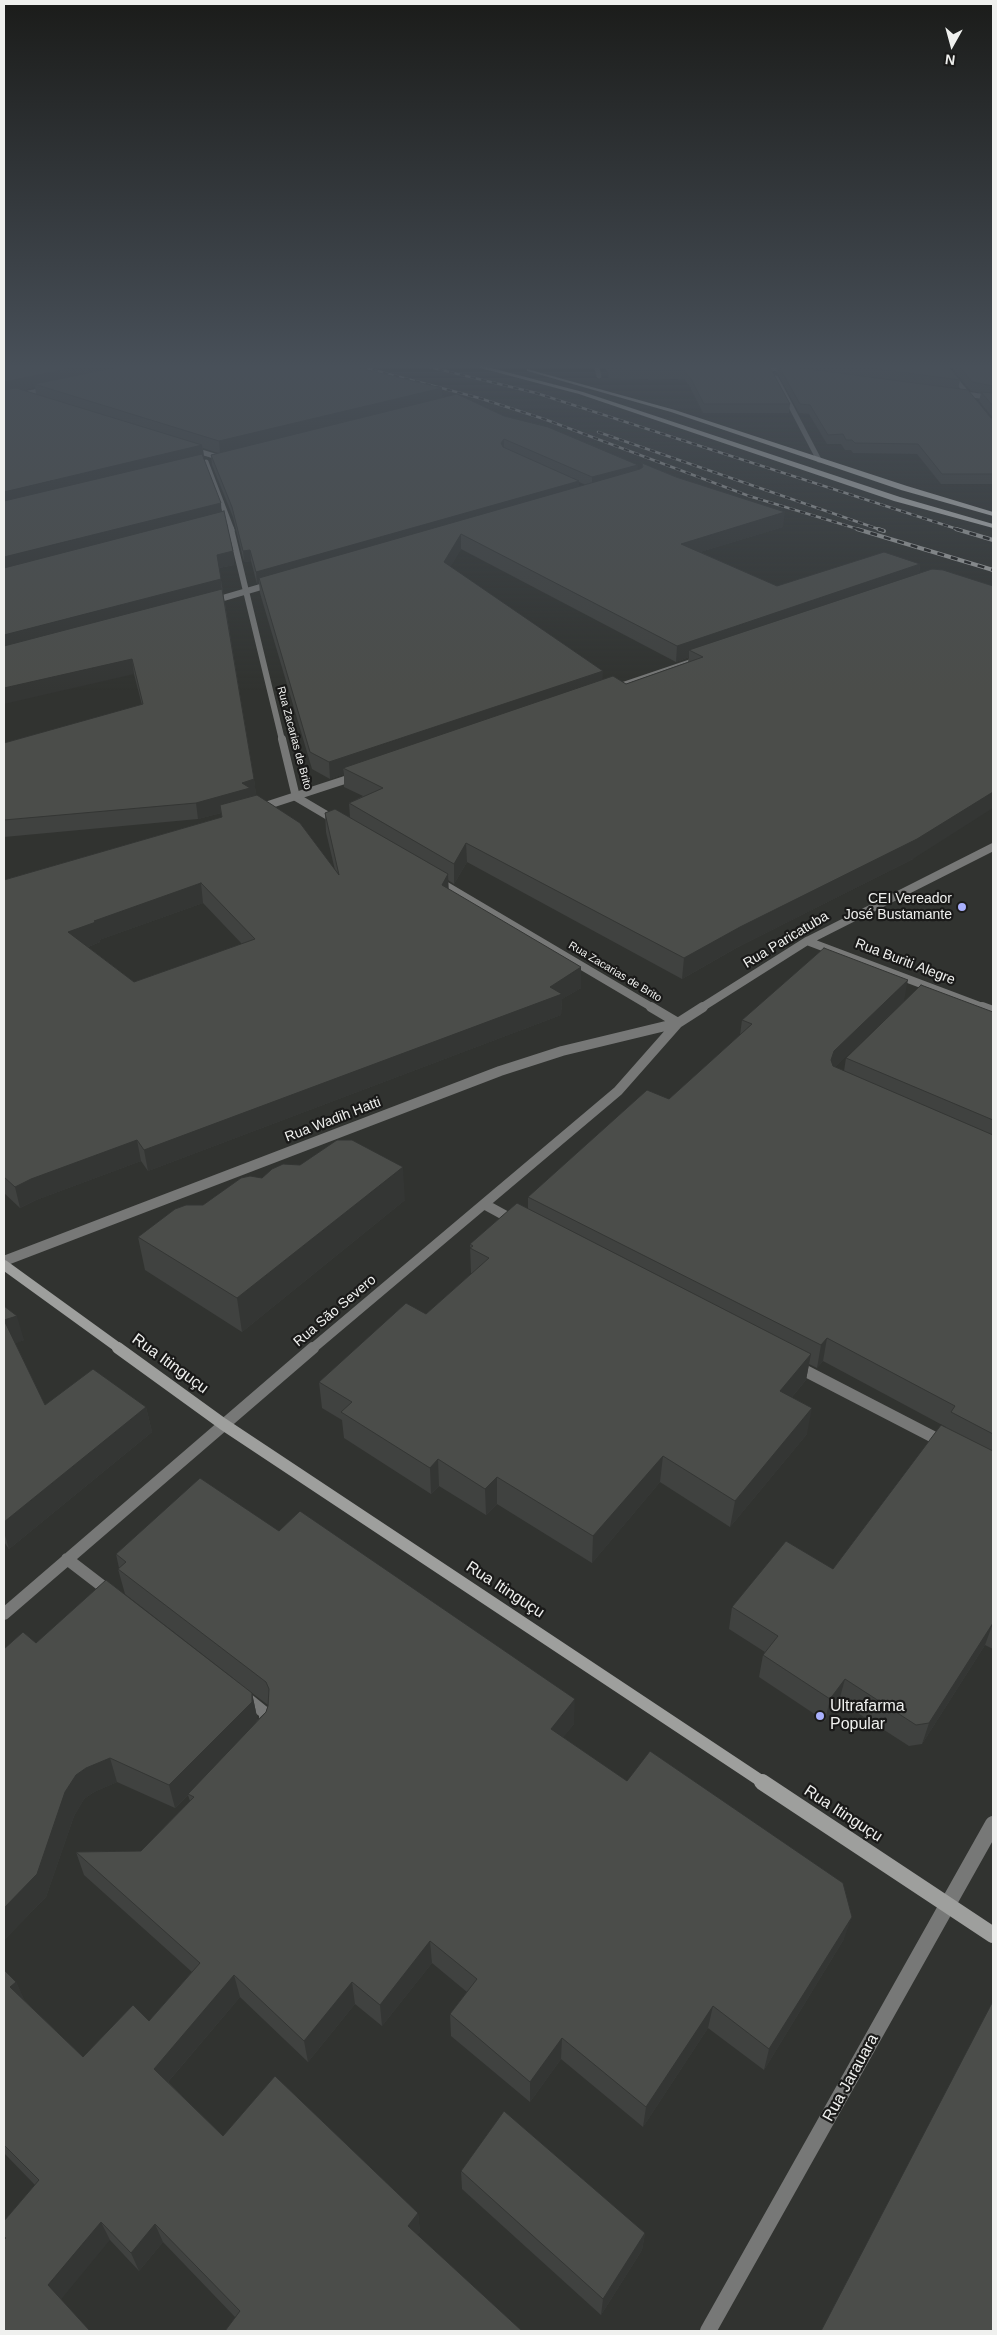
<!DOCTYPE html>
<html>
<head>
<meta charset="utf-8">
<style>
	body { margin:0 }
	#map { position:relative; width:997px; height:2335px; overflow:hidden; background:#313330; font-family:Helvetica,sans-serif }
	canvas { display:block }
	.frame { position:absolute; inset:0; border:5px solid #eff0ee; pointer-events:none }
	.north { position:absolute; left:927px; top:20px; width:50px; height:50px; -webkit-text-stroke:4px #1a1a19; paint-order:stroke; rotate:187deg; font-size:14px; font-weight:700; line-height:20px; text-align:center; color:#eff0ee }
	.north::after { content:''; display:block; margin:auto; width:18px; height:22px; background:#eff0ee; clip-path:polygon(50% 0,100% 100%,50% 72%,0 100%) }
</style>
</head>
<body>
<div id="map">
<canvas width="997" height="2335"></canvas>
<div class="frame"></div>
<div class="north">N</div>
</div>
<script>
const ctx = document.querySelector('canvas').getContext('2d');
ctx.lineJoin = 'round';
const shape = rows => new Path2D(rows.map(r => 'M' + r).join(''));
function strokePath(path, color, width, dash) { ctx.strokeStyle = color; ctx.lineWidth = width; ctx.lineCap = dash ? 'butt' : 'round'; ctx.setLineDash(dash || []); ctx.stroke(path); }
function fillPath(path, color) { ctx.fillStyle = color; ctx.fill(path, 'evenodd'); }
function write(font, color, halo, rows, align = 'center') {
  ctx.font = font + ' Helvetica,sans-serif'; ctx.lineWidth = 4.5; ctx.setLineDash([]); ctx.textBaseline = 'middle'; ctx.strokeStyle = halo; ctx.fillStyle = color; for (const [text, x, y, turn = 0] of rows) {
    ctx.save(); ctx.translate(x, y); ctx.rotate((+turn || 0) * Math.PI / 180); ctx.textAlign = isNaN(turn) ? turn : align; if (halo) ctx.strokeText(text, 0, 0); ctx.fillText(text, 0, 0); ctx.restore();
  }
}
const minorFar5 = shape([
	[596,364,599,376],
	[943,364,970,397],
	[770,368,791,371],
	[776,378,819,460],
	[959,393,993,398],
	[4,398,49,389],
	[191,449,221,458],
	[206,462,232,530]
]);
const minorFar4 = shape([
	[231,529,282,740],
	[213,601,271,584]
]);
const minorFar3 = shape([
	[282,739,296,797,335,820],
	[438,881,653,1008],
	[807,941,985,1008],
	[701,1008,807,941,993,847]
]);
const minorFar2 = shape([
	[651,1007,678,1023],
	[982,1007,993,1011],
	[484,1204,515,1221],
	[4,1261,500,1071,562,1051,678,1023],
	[312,1349,618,1091,678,1023,703,1007]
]);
const minorFar1 = shape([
	[796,1366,943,1442],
	[67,1559,110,1592],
	[4,1614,313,1348],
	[244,1696,265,1713,265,1726]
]);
const minor = shape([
	[708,2331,993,1824]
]);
const tertiaryFar1 = shape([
	[614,688,691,662]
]);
const tertiary = shape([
	[259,808,357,776]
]);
const secondaryFar2 = shape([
	[4,1265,120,1349]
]);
const secondaryFar1 = shape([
	[118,1348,223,1424,764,1783]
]);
const secondary = shape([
	[762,1782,993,1935]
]);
const trunk = shape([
	[465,364,476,364,583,392,900,497,993,524,993,528,894,501,579,394,465,364],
	[527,369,675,410,907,486,993,512,993,516,901,490,671,412,527,371,527,369]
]);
const railFar1 = shape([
	[351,364,479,398,544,419,749,496,861,530],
	[417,364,536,393,960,530],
	[598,432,881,530]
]);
const rail = shape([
	[857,529,993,570],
	[878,529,884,531],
	[956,529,993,540]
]);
const wall = shape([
	[4,364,443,398,504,416,638,470,642,468,642,463,783,527,700,552,777,586,920,564,919,574,913,859,738,947,682,979,467,862,454,884,448,880,448,889,581,988,562,999,561,1015,148,1171,141,1161,36,1200,20,1208,4,1193,4,880,222,817,221,813,198,819,4,837,4,743,142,705,134,674],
	[35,387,36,394,23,390],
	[203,448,218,453,211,455,212,465,233,517,244,562,251,561,257,584,259,583,260,593,312,769,330,779,344,774,344,787,363,796,349,803,350,817,325,813,326,832,335,870,256,795,254,779,219,568,234,565,233,551,222,512,203,458,204,457],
	[579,482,586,485,579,487],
	[461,549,676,662,689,657,688,662,626,684,603,680,450,567],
	[203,903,242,944,134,982,88,947,100,942,99,940],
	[605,364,768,364,790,404,789,413,703,413,690,387,684,379,621,380,621,378,609,378],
	[775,364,946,364,960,380,958,389,991,418,993,418,993,484,941,484,917,454,853,453,851,450,845,450,841,444,827,444,809,414,799,413,777,373,778,365,856,375],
	[948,364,993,364,993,418,979,401,981,393,971,391],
	[904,1001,835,1067,844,1071,846,1058,993,1012,993,1649,985,1645,922,1744,909,1746,839,1701,825,1721,759,1677,763,1655,765,1652,729,1629,732,1607,833,1569,946,1427,823,1361,817,1368,809,1364,806,1380,792,1397,807,1434,730,1527,660,1482,592,1563,497,1504,486,1515,439,1486,431,1494,344,1438,342,1420,322,1408,319,1382,426,1314,471,1274,470,1244,528,1208,528,1197,669,1099,740,1035,742,1020],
	[262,1178,405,1200,242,1332,145,1270,138,1237,203,1205],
	[4,1306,24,1340,15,1343,45,1405,146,1407,152,1432,9,1549,4,1542],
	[279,1531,574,1724,563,1737,844,1939,764,2070,708,2028,643,2127,561,2059,530,2102,451,2036,450,2014,467,1992,432,1963,382,2026,355,2004,308,2062,240,1997,168,2082,223,2136,418,2213,420,2232,418,2234,235,2317,163,2242,139,2271,110,2240,4,2240,4,2221,35,2185,4,2153,4,1970,16,1982,24,2000,83,2057,149,2021,192,1972,84,1875,76,1852,141,1851,190,1801,188,1795,175,1808,117,1782,94,1792,84,1799,74,1816,46,1897,4,1940,4,1649,36,1643,233,1678,125,1594,118,1569,119,1568,116,1554],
	[252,1693,268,1705,266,1712,256,1721,257,1717],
	[461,2171,645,2233,642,2250,601,2315,462,2189]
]);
const shadedWall = shape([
	[90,364,147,364,34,384,35,387,4,394,4,382],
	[442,388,443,400,220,453,219,441],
	[504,439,504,449,501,443],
	[202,445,204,457,4,506,4,492],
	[638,465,637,475,592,488,592,477],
	[579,481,579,491,259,578,259,583,257,584,256,572],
	[221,503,222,516,4,572,4,557],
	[785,512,783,527,680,558,681,544],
	[461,534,461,549,444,578,444,562],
	[250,550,251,561,244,562,243,551],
	[233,551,234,565,218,568,217,555],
	[920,564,918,579,689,650,689,657,676,662,677,646],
	[221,579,222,593,4,651,4,635],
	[132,659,134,674,4,704,4,688],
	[603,671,602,687,343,768,344,774,330,779,329,762],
	[254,779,256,795,220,805,221,813,198,819,196,803,242,783],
	[993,792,993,808,913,859,738,947,682,979,684,958,740,927],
	[466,843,467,862,454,884,454,864],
	[448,874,449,894,442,885],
	[201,883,203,903,99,940,100,942,73,953,68,932,94,921],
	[581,967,581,988,562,999,561,1015,148,1171,144,1150,550,987],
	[908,980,904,1001,830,1072,831,1060,834,1051],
	[137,1140,141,1161,36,1200,20,1208,15,1187,31,1179],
	[403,1167,405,1200,242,1332,237,1298],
	[17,1316,24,1340,11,1345,4,1320],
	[827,1338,823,1361,817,1368,821,1345],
	[811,1354,806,1380,775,1417,780,1391],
	[146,1407,152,1432,9,1549,4,1532,4,1522],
	[812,1408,807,1434,730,1527,735,1501],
	[663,1456,660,1482,592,1563,593,1536],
	[438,1459,439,1486,431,1494,430,1468],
	[497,1477,497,1504,486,1515,485,1489],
	[993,1623,985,1645,922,1744,929,1723],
	[845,1679,839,1701,825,1721,830,1699],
	[252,1693,257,1717,256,1727,175,1808,169,1785],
	[575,1699,574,1724,550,1753,551,1729],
	[110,1758,117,1782,94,1792,84,1799,74,1816,46,1897,4,1940,4,1908,65,1792,76,1775,86,1768],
	[852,1917,844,1939,764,2070,769,2049],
	[430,1941,432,1963,382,2026,380,2005],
	[234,1975,240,1997,161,2090,154,2069],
	[16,1982,26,2003,10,1987],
	[352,1982,355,2004,308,2062,304,2041],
	[713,2006,708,2028,643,2127,646,2107],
	[562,2038,561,2059,530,2102,530,2082],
	[418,2213,420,2232,410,2244,408,2226],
	[101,2222,110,2240,59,2302,48,2285],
	[155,2224,163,2242,139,2271,131,2253],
	[645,2233,642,2250,601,2315,603,2299]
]);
const building = shape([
	[4,364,90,364,4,382,4,364],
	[133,364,342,364,442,388,219,441,34,384,133,364],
	[608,364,768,364,790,404,704,404,691,379,684,370,622,371,621,369,610,369,608,364],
	[840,364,946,364,960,380,840,364],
	[957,364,993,364,993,386,972,382,957,364],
	[778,365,968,390,991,418,993,418,993,474,942,474,918,444,855,443,852,440,846,440,843,434,828,435,810,405,800,404,778,365],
	[16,388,202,445,4,492,4,390,16,388],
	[981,392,993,393,993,406,981,392],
	[457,394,504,416,548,427,638,465,592,477,504,439,501,443,503,447,579,481,256,572,250,550,243,551,232,507,211,455,457,394],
	[202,454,221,503,4,557,4,501,202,454],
	[642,463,676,477,785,512,681,544,777,586,884,552,920,564,677,646,461,534,444,562,603,671,329,762,310,752,259,578,640,469,643,467,642,463],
	[224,511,233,551,217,555,221,579,4,635,4,568,224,511],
	[932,569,943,570,993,586,993,792,917,839,740,927,684,958,466,843,454,864,349,803,383,788,343,768,613,676,626,684,703,657,689,650,932,569],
	[222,589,254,779,242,783,250,788,196,803,4,820,4,743,143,704,132,659,4,688,4,646,222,589],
	[257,795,300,823,339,875,325,813,335,809,448,874,442,885,581,967,550,987,562,994,144,1150,137,1140,31,1179,15,1187,4,1177,4,880,222,817,220,805,257,795],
	[201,883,255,939,134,982,68,932,96,922,94,921,201,883],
	[824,948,908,980,834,1051,831,1060,833,1066,993,1135,993,1434,951,1412,955,1406,827,1338,821,1345,528,1197,647,1090,669,1099,752,1024,742,1020,824,948],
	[921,985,993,1012,993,1120,846,1058,921,985],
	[337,1140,352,1140,403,1167,237,1298,138,1237,175,1209,186,1205,203,1205,241,1178,250,1176,262,1178,272,1169,283,1164,300,1165,337,1140],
	[517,1203,811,1354,780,1391,812,1408,735,1501,663,1456,593,1536,497,1477,485,1489,438,1459,430,1468,341,1412,352,1402,319,1382,406,1303,426,1314,489,1258,470,1248,473,1246,470,1244,517,1203],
	[4,1306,17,1316,4,1320,45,1405,93,1369,146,1407,4,1522,4,1306],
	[941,1425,993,1451,993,1623,929,1723,916,1725,845,1679,830,1699,763,1655,778,1636,732,1607,786,1541,833,1569,941,1425],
	[200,1478,279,1531,300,1511,575,1699,551,1729,627,1781,650,1751,843,1883,852,1917,769,2049,713,2006,646,2107,562,2038,530,2082,450,2014,477,1979,430,1941,380,2005,352,1982,304,2041,234,1975,154,2069,223,2136,275,2076,418,2213,408,2226,522,2331,225,2331,240,2311,155,2224,131,2253,101,2222,48,2285,90,2331,4,2331,4,2240,6,2238,4,2236,4,2221,39,2180,4,2145,4,1970,16,1982,10,1987,83,2057,133,2005,149,2021,200,1963,76,1852,141,1851,194,1797,188,1794,266,1712,268,1706,269,1689,266,1682,118,1569,126,1562,116,1554,200,1478],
	[106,1580,252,1693,252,1702,169,1785,110,1758,86,1768,76,1775,65,1792,37,1874,4,1908,4,1649,23,1632,36,1643,106,1580],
	[993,2001,993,2331,821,2331,993,2001],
	[504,2111,645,2233,603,2299,461,2171,504,2111]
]);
const markers = [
	[962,907,5,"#a9b0fc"],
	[820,1716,5,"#a9b0fc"]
];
const farStreetnames = [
	["Rua Zacarias de Brito",294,738,75],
	["Rua Zacarias de Brito",615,972,31]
];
const poiNames = [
	["CEI Vereador",952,899],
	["José Bustamante",952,915]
];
const streetNames = [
	["Rua Paricatuba",786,940,-31],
	["Rua Buriti Alegre",905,962,21],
	["Rua Wadih Hatti",333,1120,-21],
	["Rua São Severo",335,1311,-40]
];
const nearStreetnames = [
	["Rua Itinguçu",170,1364,36],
	["Rua Itinguçu",505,1590,33],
	["Rua Itinguçu",843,1814,33],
	["Rua Jarauara",851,2078,-61]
];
const nearPoinames = [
	["Ultrafarma",830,1707],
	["Popular",830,1725]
];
strokePath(minorFar5, '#777877', 5);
strokePath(minorFar4, '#777877', 6);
strokePath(minorFar3, '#777877', 8);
strokePath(minorFar2, '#777877', 10);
strokePath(minorFar1, '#777877', 12);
strokePath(minor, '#777877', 16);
strokePath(tertiaryFar1, '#777877', 6);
strokePath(tertiary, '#777877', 8);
strokePath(secondaryFar2, '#9e9f9d', 10);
strokePath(secondaryFar1, '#9e9f9d', 12);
strokePath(secondary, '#9e9f9d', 16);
fillPath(trunk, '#c9cac8');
strokePath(railFar1, '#abacaa', 2.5);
strokePath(rail, '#abacaa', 4);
strokePath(railFar1, '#1a1a19', 2, [5.5]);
strokePath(rail, '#1a1a19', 2.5, [7]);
fillPath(wall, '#404240');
fillPath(shadedWall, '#343634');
fillPath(building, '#4b4d4a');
strokePath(building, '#343634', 1);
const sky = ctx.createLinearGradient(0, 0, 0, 691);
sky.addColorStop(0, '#1b1c1a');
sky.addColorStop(0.53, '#485059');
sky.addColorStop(1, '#48505900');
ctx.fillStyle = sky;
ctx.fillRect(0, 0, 997, 691);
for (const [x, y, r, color] of markers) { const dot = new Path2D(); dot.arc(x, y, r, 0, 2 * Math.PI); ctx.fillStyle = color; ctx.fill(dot); strokePath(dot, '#1a1a19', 2); }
write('11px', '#eff0ee', '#1a1a19', farStreetnames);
write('14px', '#eff0ee', '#1a1a19', poiNames, 'right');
write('14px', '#eff0ee', '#1a1a19', streetNames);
write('16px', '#eff0ee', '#1a1a19', nearStreetnames);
write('16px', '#eff0ee', '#1a1a19', nearPoinames, 'left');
</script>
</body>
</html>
